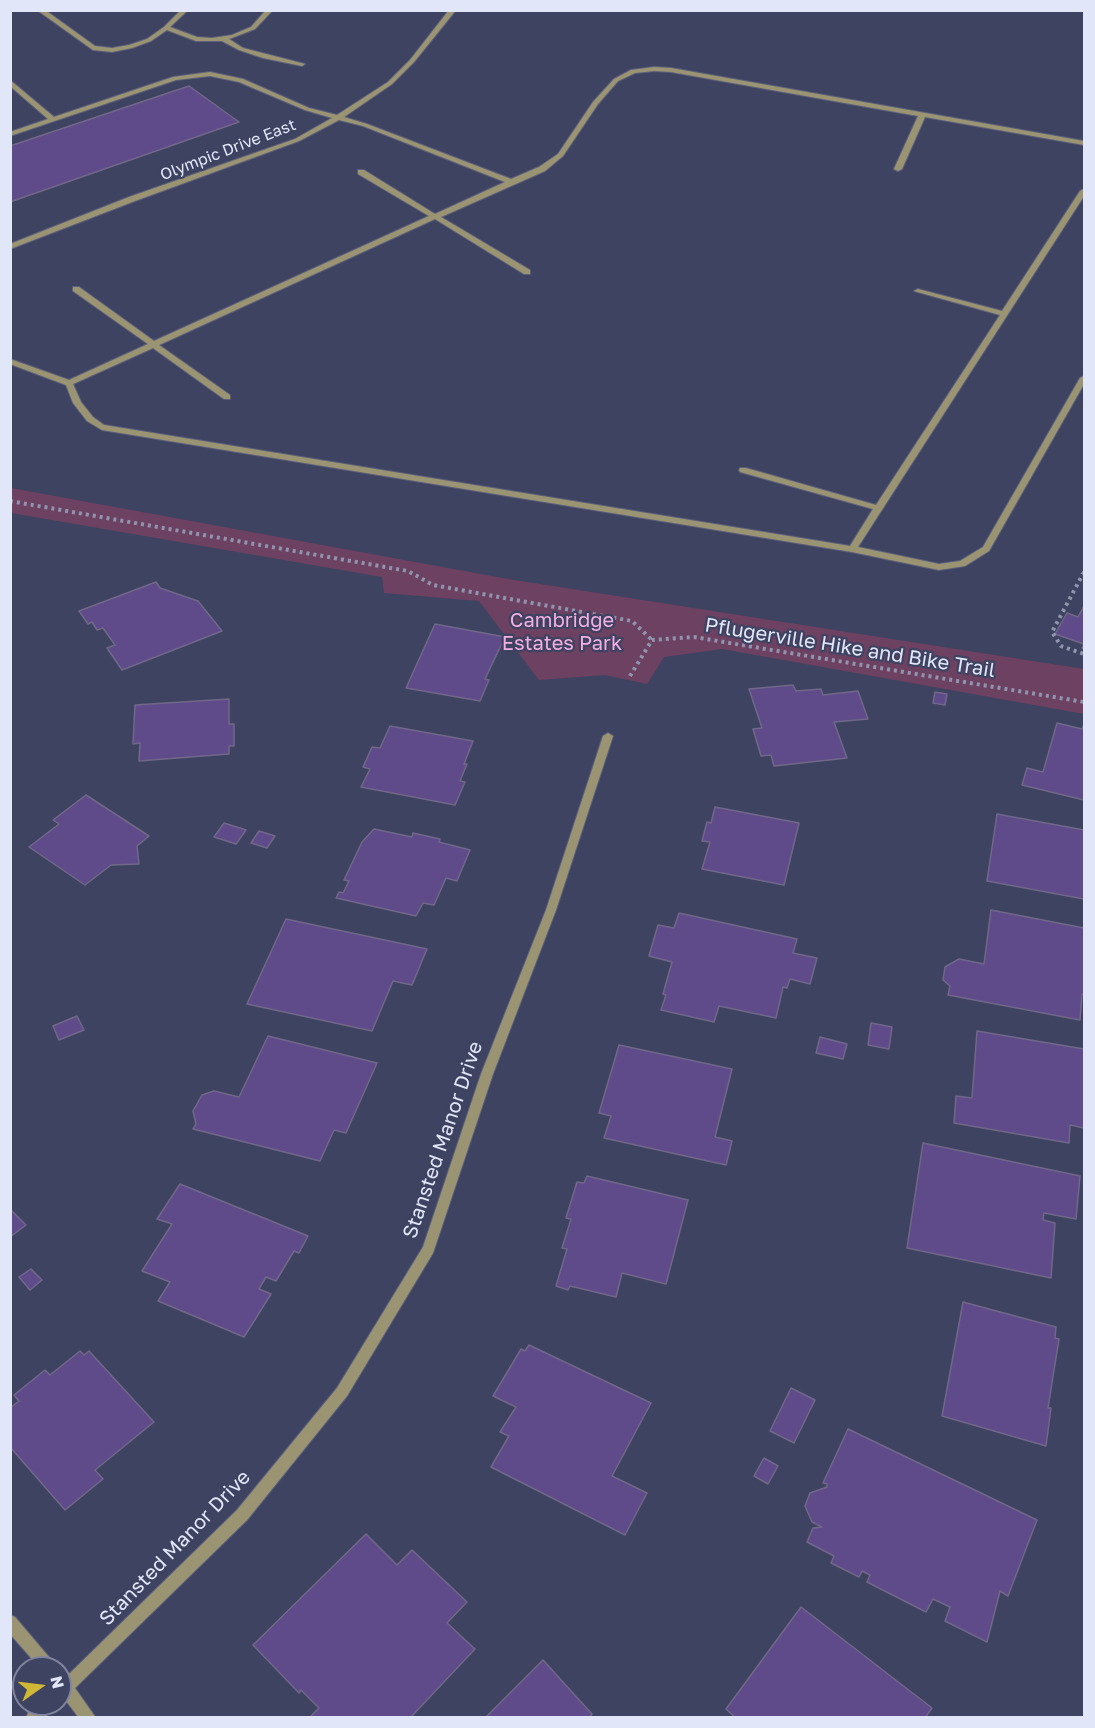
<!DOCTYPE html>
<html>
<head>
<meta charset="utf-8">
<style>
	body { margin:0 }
	#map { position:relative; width:1095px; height:1728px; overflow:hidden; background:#3e4361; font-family:"Golos Text",sans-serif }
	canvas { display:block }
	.frame { position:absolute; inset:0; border:12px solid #e2e6f9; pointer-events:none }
	.north { position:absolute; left:12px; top:1656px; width:60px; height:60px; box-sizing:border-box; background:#3e4361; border:2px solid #80849e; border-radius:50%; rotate:76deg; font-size:16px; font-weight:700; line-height:24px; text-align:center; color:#e2e6f9 }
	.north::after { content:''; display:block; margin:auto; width:21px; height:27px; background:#d1b736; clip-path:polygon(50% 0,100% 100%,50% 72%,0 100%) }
</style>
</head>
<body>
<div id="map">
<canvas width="1095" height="1728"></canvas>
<div class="frame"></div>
<div class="north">N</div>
</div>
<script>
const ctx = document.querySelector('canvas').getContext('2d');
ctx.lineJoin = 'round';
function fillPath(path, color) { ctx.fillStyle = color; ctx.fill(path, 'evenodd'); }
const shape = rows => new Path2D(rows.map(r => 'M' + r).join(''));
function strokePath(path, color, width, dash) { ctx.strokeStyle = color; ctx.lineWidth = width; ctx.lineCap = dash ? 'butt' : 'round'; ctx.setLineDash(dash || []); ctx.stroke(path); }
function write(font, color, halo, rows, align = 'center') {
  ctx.font = font + ' "Golos Text",sans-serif'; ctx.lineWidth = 4.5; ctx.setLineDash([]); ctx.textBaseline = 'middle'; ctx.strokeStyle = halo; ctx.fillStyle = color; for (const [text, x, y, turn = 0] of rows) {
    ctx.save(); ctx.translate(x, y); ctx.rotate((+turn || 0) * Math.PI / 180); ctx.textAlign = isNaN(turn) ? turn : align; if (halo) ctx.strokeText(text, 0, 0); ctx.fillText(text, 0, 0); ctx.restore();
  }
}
const green = shape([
	[11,488,508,579,1084,669,1084,714,722,649,664,657,647,684,605,675,539,680,479,601,384,593,382,577,11,513]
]);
const building = shape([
	[189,86,239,122,10,202,10,146,189,86],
	[156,582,160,588,198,601,222,631,122,670,107,648,115,645,103,628,97,630,92,622,88,624,79,611,156,582],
	[1084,606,1084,649,1082,648,1084,644,1055,634,1067,613,1078,617,1084,606],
	[435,624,505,637,485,679,489,680,480,701,406,688,435,624],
	[793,685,796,691,821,689,823,695,858,691,868,719,834,722,847,758,774,766,771,755,761,756,753,729,762,728,749,689,793,685],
	[935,692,947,694,945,705,933,703,935,692],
	[229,699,229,724,234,724,234,746,229,746,229,754,139,761,140,743,133,744,135,705,229,699],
	[1057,723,1082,729,1084,724,1084,800,1022,785,1027,768,1043,772,1057,723],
	[390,726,473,741,464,764,467,764,460,781,465,782,455,805,361,787,370,769,363,767,372,747,380,748,390,726],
	[86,795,149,836,137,846,139,864,111,865,85,885,29,847,59,824,53,820,86,795],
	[715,807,799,823,784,885,702,869,710,842,702,841,707,822,711,823,715,807],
	[997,814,1084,830,1084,899,987,881,997,814],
	[224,823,246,830,236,844,214,837,224,823],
	[374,829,412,837,413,833,440,839,439,842,470,850,457,881,446,878,434,905,423,903,416,916,336,898,339,892,343,893,349,881,344,880,362,842,374,829],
	[259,831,275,836,267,848,251,843,259,831],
	[991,910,1084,928,1084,994,1082,994,1080,1020,948,995,950,986,943,980,945,967,959,959,984,964,991,910],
	[679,913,797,939,793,953,817,958,810,984,790,979,787,988,783,987,776,1018,719,1006,714,1022,661,1010,666,995,663,994,672,962,649,956,658,925,674,928,679,913],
	[286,919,427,949,412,985,393,981,372,1031,247,1004,286,919],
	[77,1016,84,1030,59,1040,53,1026,77,1016],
	[871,1023,892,1027,889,1049,868,1045,871,1023],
	[977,1031,1084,1049,1084,1128,1070,1125,1069,1143,954,1123,956,1096,972,1098,977,1031],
	[268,1036,377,1063,346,1133,334,1130,320,1161,193,1129,196,1124,193,1111,202,1095,214,1091,239,1097,268,1036],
	[820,1037,847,1044,843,1059,816,1053,820,1037],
	[619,1045,732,1069,715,1137,732,1141,726,1165,604,1138,611,1116,599,1113,619,1045],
	[923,1143,1080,1176,1076,1219,1044,1213,1043,1220,1055,1223,1051,1278,907,1248,923,1143],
	[587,1176,688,1200,666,1284,622,1273,616,1297,570,1286,568,1290,556,1286,567,1249,562,1248,571,1219,566,1218,577,1182,584,1183,587,1176],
	[180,1184,308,1236,299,1253,294,1251,276,1281,266,1277,259,1289,271,1294,244,1337,158,1301,170,1282,142,1271,172,1224,157,1219,180,1184],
	[10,1209,26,1225,10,1237,10,1209],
	[31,1269,42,1280,30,1290,19,1277,31,1269],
	[963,1302,1056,1327,1055,1338,1059,1339,1048,1408,1051,1408,1046,1446,942,1416,963,1302],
	[529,1345,651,1403,612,1476,647,1493,625,1535,491,1467,509,1436,500,1432,516,1407,493,1396,521,1349,525,1351,529,1345],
	[80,1351,84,1355,89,1351,154,1422,95,1470,103,1479,65,1510,10,1447,10,1408,19,1401,14,1395,45,1370,50,1375,80,1351],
	[791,1388,815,1400,794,1443,770,1431,791,1388],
	[848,1429,1037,1520,1008,1596,1000,1591,987,1642,945,1621,950,1607,933,1599,926,1612,867,1582,870,1575,862,1571,859,1577,831,1563,834,1556,807,1542,813,1528,822,1527,812,1522,805,1506,810,1493,827,1487,827,1484,823,1483,848,1429],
	[764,1458,778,1466,768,1484,754,1476,764,1458],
	[366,1534,397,1565,412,1550,467,1602,447,1623,475,1649,410,1718,309,1718,319,1708,301,1690,299,1693,253,1645,366,1534],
	[801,1607,932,1708,925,1718,736,1718,726,1709,801,1607],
	[543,1660,592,1714,589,1718,485,1718,543,1660]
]);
const path = shape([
	[10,501,408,571,433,585,632,621,652,640],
	[1084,572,1052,632,1061,646,1084,654],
	[630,676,652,640,694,637,1084,702]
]);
const minor = shape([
	[37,10,45,10,95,46,112,48,129,45,147,39,164,27,181,10,188,10,170,27,197,37,212,38,232,35,251,27,266,10,273,10,255,29,229,39,243,48,305,64,302,66,263,58,239,50,222,41,196,41,167,30,151,41,132,48,112,52,93,50,37,10],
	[449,10,456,10,414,62,392,84,344,117,367,124,511,179,539,167,558,154,593,102,614,79,631,70,654,67,671,68,1084,141,1084,145,925,117,902,169,898,171,894,169,918,116,671,72,654,71,635,73,618,81,598,104,563,156,545,171,441,217,530,270,530,274,524,274,435,219,159,345,230,395,230,399,224,399,153,348,73,384,81,402,93,417,104,425,850,546,873,509,740,472,739,470,740,468,746,468,876,505,1000,315,914,291,918,289,1002,311,1080,191,1084,189,1084,196,858,547,939,564,960,561,983,547,1080,378,1084,376,1084,384,989,551,965,566,939,570,852,552,102,430,87,421,73,403,66,385,10,364,10,359,69,380,148,344,73,291,73,287,79,287,154,341,429,216,358,174,358,170,364,170,435,214,505,182,363,126,339,120,299,141,135,201,10,249,10,244,129,197,295,139,332,118,305,110,239,82,210,76,176,80,10,136,10,132,48,119,10,86,10,80,54,117,173,77,210,72,243,79,309,108,337,115,388,82,410,60,449,10],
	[608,733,613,736,556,910,493,1074,433,1253,347,1396,247,1520,75,1688,96,1718,79,1718,64,1698,60,1700,60,1674,66,1677,237,1510,337,1388,423,1247,481,1074,546,910,603,736,608,733],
	[10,1615,15,1617,54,1663,56,1668,40,1668,10,1634,10,1615],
	[37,1704,55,1704,53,1709,44,1718,26,1718,28,1713,37,1704]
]);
const farStreetnames = [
	["Olympic Drive East",228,150,-21]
];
const parkNames = [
	["Cambridge",562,621],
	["Estates Park",562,644]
];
const streetNames = [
	["Pflugerville Hike and Bike Trail",850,648,9],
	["Stansted Manor Drive",443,1140,-71],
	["Stansted Manor Drive",175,1548,-46]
];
fillPath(green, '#6d4161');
fillPath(building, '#5f4a8a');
strokePath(building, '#716889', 1.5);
strokePath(minor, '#5c607c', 2);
strokePath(path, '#9094ad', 4, [3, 4]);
fillPath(minor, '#9b9473');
write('16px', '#e2e6f9', '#3e4361', farStreetnames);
write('20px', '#f6aee2', '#3e4361', parkNames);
write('20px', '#e2e6f9', '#3e4361', streetNames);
</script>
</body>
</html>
